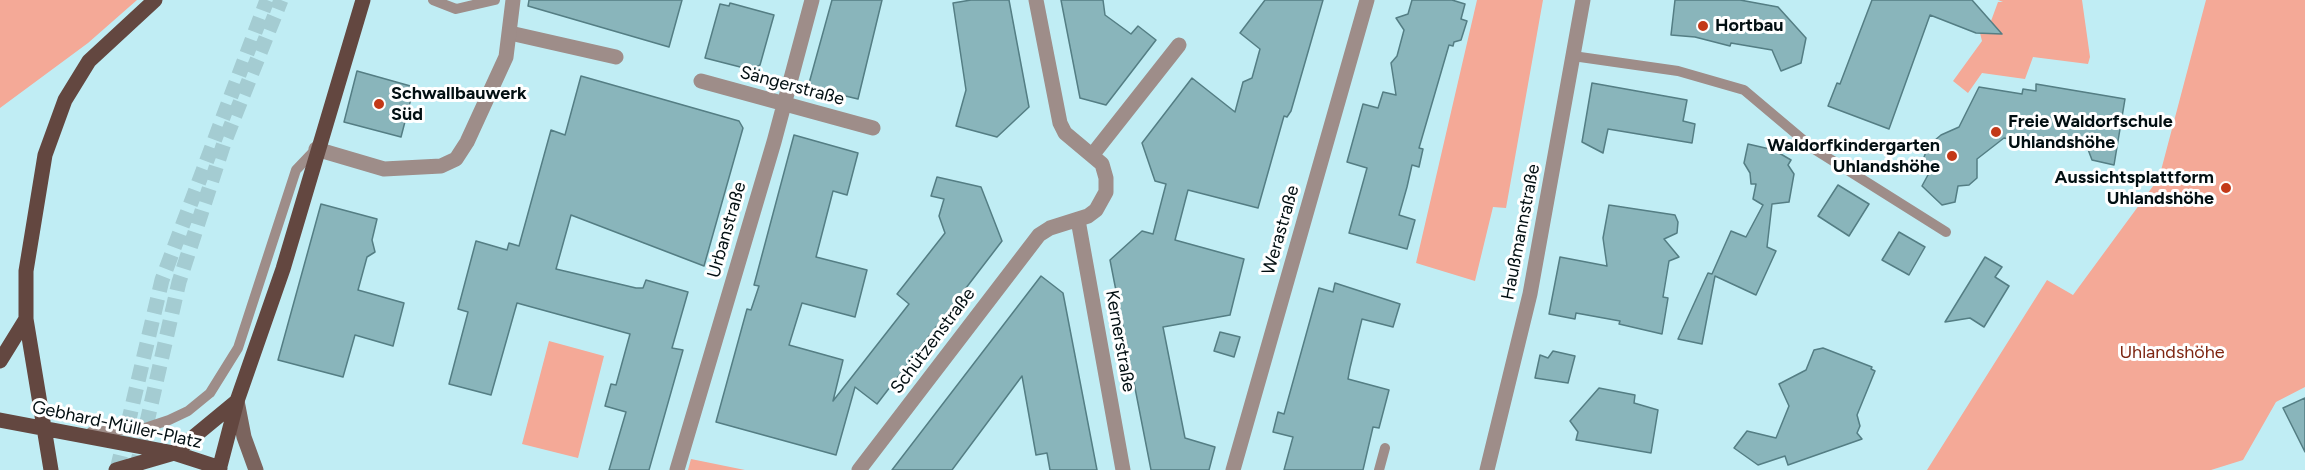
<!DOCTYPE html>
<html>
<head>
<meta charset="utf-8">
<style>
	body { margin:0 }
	canvas { display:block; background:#c0edf4 }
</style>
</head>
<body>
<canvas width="2305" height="470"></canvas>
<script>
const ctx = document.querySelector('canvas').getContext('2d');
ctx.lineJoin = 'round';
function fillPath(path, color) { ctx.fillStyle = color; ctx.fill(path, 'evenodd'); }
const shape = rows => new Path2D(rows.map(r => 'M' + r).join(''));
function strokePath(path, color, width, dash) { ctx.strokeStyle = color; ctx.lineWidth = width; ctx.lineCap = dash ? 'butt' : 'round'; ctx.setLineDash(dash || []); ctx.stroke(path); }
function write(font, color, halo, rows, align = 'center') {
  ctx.font = font + ' Figtree,sans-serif'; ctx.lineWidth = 6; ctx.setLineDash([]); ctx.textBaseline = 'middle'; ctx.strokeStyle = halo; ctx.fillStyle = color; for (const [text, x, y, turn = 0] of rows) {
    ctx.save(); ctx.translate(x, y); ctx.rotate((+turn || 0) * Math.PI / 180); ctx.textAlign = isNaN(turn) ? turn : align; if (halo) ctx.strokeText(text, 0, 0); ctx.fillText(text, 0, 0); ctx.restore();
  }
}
const green = shape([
	[0,0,137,0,88,43,0,108],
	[1477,0,1543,0,1506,208,1493,207,1475,281,1416,263],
	[1998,0,2082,0,2090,57,2088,64,2033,57,2025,79,1982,73,1968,93,1953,81,1982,41,1980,33,1994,25,1991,21,1998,2,2003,2],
	[2206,0,2305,0,2305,387,2276,402,2243,460,2211,470,1927,470,2047,280,2073,295,2159,178],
	[549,341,604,356,578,458,522,444],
	[691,459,745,470,688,470]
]);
const building = shape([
	[529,0,682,0,669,47,528,6,529,0],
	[832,0,882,0,858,99,808,87,832,0],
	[971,0,1009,0,1029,107,997,137,956,126,966,90,953,3,971,0],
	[1061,0,1103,0,1105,15,1131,34,1138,26,1156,40,1106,105,1080,98,1061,0],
	[1265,0,1323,0,1291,111,1287,117,1284,116,1258,208,1188,190,1175,240,1244,259,1230,315,1163,327,1185,438,1215,447,1209,470,1151,470,1110,260,1142,231,1153,234,1160,207,1166,184,1155,181,1142,143,1192,78,1235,112,1243,82,1252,78,1260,49,1240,33,1265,0],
	[1412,0,1452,0,1465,4,1461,19,1467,21,1461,40,1454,42,1453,46,1449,45,1419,148,1423,149,1419,167,1412,165,1407,187,1399,215,1415,220,1407,249,1349,233,1367,168,1347,162,1363,104,1378,108,1383,92,1396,95,1391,63,1397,56,1404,30,1396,18,1408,14,1412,0],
	[1675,0,1740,0,1778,7,1806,38,1801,63,1781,71,1772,50,1731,43,1730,46,1695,37,1671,35,1675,0],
	[1872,0,1972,0,2002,34,1976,33,1930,15,1889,129,1828,106,1837,83,1840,84,1872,0],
	[730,3,774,15,760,65,752,70,705,58,720,4,729,6,730,3],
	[357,71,414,87,401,137,344,122,357,71],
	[581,76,739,121,743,128,704,266,571,215,556,269,636,288,643,288,646,280,688,292,672,348,683,350,649,470,609,470,626,412,605,406,611,384,616,385,630,334,517,303,491,395,449,384,468,312,458,309,476,241,507,250,509,243,519,246,551,130,565,135,581,76],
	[1592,83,1687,100,1683,121,1695,124,1692,143,1608,129,1603,153,1582,142,1592,83],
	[2036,84,2125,99,2114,165,2092,160,2086,144,2043,137,2038,145,2004,138,1977,159,1977,178,1969,185,1958,186,1955,202,1942,205,1922,186,1929,173,1923,160,1928,146,1941,135,1959,127,1979,87,2022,94,2023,89,2036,91,2036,84],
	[794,135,858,153,847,195,833,191,816,257,867,270,855,317,802,303,789,345,843,360,833,401,909,304,897,294,945,233,939,216,944,199,931,196,937,177,981,187,1002,241,877,404,855,387,836,455,716,422,747,309,751,310,759,286,754,285,794,135],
	[1748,144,1774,150,1791,160,1788,165,1794,174,1789,202,1772,204,1767,247,1776,251,1756,295,1715,276,1702,344,1678,339,1708,273,1712,274,1731,231,1746,237,1763,205,1753,199,1756,184,1751,184,1750,173,1744,163,1748,144],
	[1838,185,1869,204,1849,236,1818,216,1838,185],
	[321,204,377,219,372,240,375,252,367,257,358,290,404,303,393,346,355,335,343,377,278,360,321,204],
	[1609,205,1675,215,1678,222,1677,233,1664,239,1679,257,1669,261,1663,297,1668,298,1662,334,1619,324,1620,321,1576,313,1575,319,1549,314,1560,257,1607,266,1603,238,1609,205],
	[1899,232,1925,247,1909,275,1882,260,1899,232],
	[1985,257,2002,267,1995,277,2009,286,1984,327,1970,318,1945,322,1985,257],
	[1041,276,1063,293,1097,470,1050,470,1047,453,1036,455,1022,376,952,470,892,470,1041,276],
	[1335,283,1400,304,1393,327,1362,319,1350,368,1348,379,1389,390,1379,428,1373,427,1363,470,1284,470,1293,437,1273,432,1278,412,1284,414,1319,288,1333,292,1335,283],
	[1220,332,1240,337,1234,357,1214,351,1220,332],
	[1823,348,1872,367,1871,369,1875,371,1857,415,1860,426,1857,433,1862,439,1788,465,1785,456,1758,465,1734,448,1747,431,1776,438,1789,406,1779,384,1806,370,1814,350,1823,348],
	[1553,351,1575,356,1568,383,1535,378,1540,355,1548,358,1553,351],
	[1599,388,1635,395,1634,403,1658,410,1651,453,1576,440,1578,432,1570,421,1599,388],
	[2305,398,2305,452,2283,408,2305,398]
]);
const primaryTunnel = shape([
	[117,470,162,280,267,0],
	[136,470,179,282,224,143,281,0]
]);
const service = shape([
	[433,0,456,9,495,0],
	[1573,56,1678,71,1744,90,1814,149,1946,232],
	[91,432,145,428,169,420,188,411,210,393,238,348,296,170,316,149],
	[1379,470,1385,448]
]);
const minor = shape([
	[510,33,616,57],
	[701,81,873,128],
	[1093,154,1179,45],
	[1078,220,1123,470],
	[677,470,774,142,812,0],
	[859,470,1039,235,1050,228,1088,216,1096,210,1106,192,1106,178,1102,164,1065,133,1060,123,1036,0],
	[1233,470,1367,0],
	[1487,470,1530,294,1583,0]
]);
const tertiary = shape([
	[316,149,384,169,441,166,456,159,467,142,506,57,513,0]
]);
const secondary = shape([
	[237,401,244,437,256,470]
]);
const primary = shape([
	[0,361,26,319],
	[0,420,174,453,220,468],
	[51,470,26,319,26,271,45,155,65,100,89,61,155,0],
	[116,470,174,453,237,401],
	[219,470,237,401,283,269,363,0]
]);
const markers = [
	[1703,26,6,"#c33918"],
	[379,104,6,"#c33918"],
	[1996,132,6,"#c33918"],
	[1952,156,6,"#c33918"],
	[2226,188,6,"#c33918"]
];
const poiNames = [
	["Hortbau",1715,26],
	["Schwallbauwerk",391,94],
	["Süd",391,115],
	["Freie Waldorfschule",2008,122],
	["Uhlandshöhe",2008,143],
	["Waldorfkindergarten",1940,146,"right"],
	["Uhlandshöhe",1940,167,"right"],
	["Aussichtsplattform",2214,178,"right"],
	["Uhlandshöhe",2214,199,"right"]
];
const streetNames = [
	["Sängerstraße",792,86,15],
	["Urbanstraße",727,230,-74],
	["Werastraße",1281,230,-74],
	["Haußmannstraße",1521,232,-79],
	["Schützenstraße",933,341,-53],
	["Kernerstraße",1120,341,80],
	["Gebhard-Müller-Platz",117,425,12]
];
const parkNames = [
	["Uhlandshöhe",2172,353]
];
fillPath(green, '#f4a997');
fillPath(building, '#89b5bb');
strokePath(building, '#547e84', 1.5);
strokePath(primaryTunnel, '#a4ccd2', 15, [15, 8]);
strokePath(service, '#9e8d89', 10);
strokePath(minor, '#9e8d89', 15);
strokePath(tertiary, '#9e8d89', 15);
strokePath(secondary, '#7b645e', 15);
strokePath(primary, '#634740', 15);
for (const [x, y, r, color] of markers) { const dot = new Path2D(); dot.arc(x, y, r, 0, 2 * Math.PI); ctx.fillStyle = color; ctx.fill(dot); strokePath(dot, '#fff', 2); }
write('bold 18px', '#020f12', '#fff', poiNames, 'left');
write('18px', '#020f12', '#fff', streetNames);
write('18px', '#7e2612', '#fff', parkNames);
</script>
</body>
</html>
